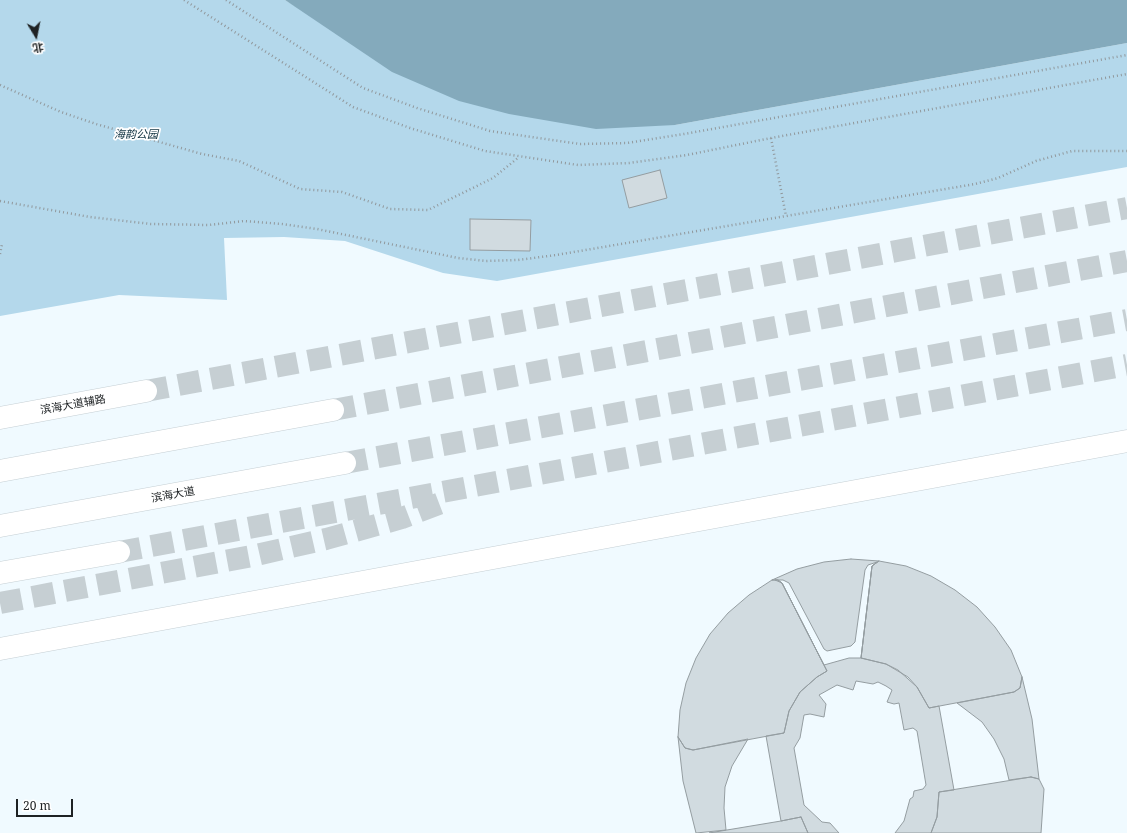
<!DOCTYPE html>
<html>
<head>
<meta charset="utf-8">
<style>
	body { margin:0 }
	#map { position:relative; width:1127px; height:833px; overflow:hidden; background:#f0faff; font-family:"Noto Serif","Noto Sans SC",serif }
	canvas { display:block }
	.north { position:absolute; left:16px; top:16px; width:40px; height:40px; -webkit-text-stroke:3px #fff; paint-order:stroke; rotate:170deg; font-size:11px; font-weight:700; line-height:16px; text-align:center; color:#1e2224 }
	.north::after { content:''; display:block; margin:auto; width:14px; height:18px; background:#1e2224; clip-path:polygon(50% 0,100% 100%,50% 72%,0 100%) }
	.scale { position:absolute; left:16px; top:799px; width:57px; height:18px; box-sizing:border-box; border:2px solid #1e2224; border-top:0; padding-left:5px; font-size:12px; line-height:14px; white-space:nowrap; color:#1e2224; -webkit-text-stroke:3px #fff; paint-order:stroke }
</style>
</head>
<body>
<div id="map">
<canvas width="1127" height="833"></canvas>
<div class="north">北</div>
<div class="scale">20 m</div>
</div>
<script>
const ctx = document.querySelector('canvas').getContext('2d');
ctx.lineJoin = 'round';
function fillPath(path, color) { ctx.fillStyle = color; ctx.fill(path, 'evenodd'); }
const shape = rows => new Path2D(rows.map(r => 'M' + r).join(''));
function strokePath(path, color, width, dash) { ctx.strokeStyle = color; ctx.lineWidth = width; ctx.lineCap = dash ? 'butt' : 'round'; ctx.setLineDash(dash || []); ctx.stroke(path); }
function write(font, color, halo, rows, align = 'center') {
  ctx.font = font + ' "Noto Serif","Noto Sans SC",serif'; ctx.lineWidth = 3.5; ctx.setLineDash([]); ctx.textBaseline = 'middle'; ctx.strokeStyle = halo; ctx.fillStyle = color; for (const [text, x, y, turn = 0] of rows) {
    ctx.save(); ctx.translate(x, y); ctx.rotate((+turn || 0) * Math.PI / 180); ctx.textAlign = isNaN(turn) ? turn : align; if (halo) ctx.strokeText(text, 0, 0); ctx.fillText(text, 0, 0); ctx.restore();
  }
}
const green = shape([
	[0,0,285,0,295,6,675,125,1127,43,1127,167,497,281,443,273,345,241,284,237,224,238,227,300,119,295,0,316]
]);
const water = shape([
	[285,0,1127,0,1127,43,675,125,596,129,509,114,459,101,392,72]
]);
const building = shape([
	[660,170,667,198,629,208,622,180,660,170],
	[470,219,531,220,530,251,470,250,470,219],
	[851,559,879,561,872,566,861,658,849,658,824,665,782,583,778,580,772,580,797,569,824,562,851,559],
	[879,561,906,566,931,576,955,590,977,607,995,627,1011,650,1022,677,1020,688,1014,692,929,708,917,687,908,677,886,664,861,658,872,566,879,561],
	[877,562,872,566,861,658,886,664,898,670,917,687,929,708,939,706,954,790,939,792,937,817,931,833,895,833,904,821,910,799,913,797,914,791,923,789,926,785,917,731,913,728,904,730,899,703,894,704,887,702,892,690,886,686,878,682,873,684,856,681,853,690,837,685,819,695,826,704,824,717,810,714,804,715,800,738,794,748,804,805,822,822,830,823,839,833,808,833,801,817,781,821,766,736,784,733,789,711,800,692,817,677,827,671,782,583,775,580,783,580,789,583,824,649,827,651,851,646,855,642,865,570,868,565,877,562],
	[772,580,778,580,782,583,827,671,817,677,800,692,789,711,784,733,693,750,685,748,678,737,680,710,686,683,696,658,710,634,728,613,749,595,772,580],
	[1022,677,1032,719,1039,779,1031,777,1009,780,1004,759,994,739,982,722,957,703,1014,692,1020,688,1022,677],
	[678,737,685,748,693,750,748,739,732,766,725,787,724,808,726,830,696,833,683,781,678,737],
	[1031,777,1039,779,1044,789,1041,833,931,833,937,817,939,792,1031,777],
	[801,817,808,833,709,833,781,821,801,817]
]);
const primaryTunnel = shape([
	[146,391,1127,208],
	[119,552,1127,365],
	[0,603,252,556,326,539,402,518,446,501]
]);
const highwayTunnel = shape([
	[333,410,1127,261],
	[345,463,1127,320]
]);
const path = shape([
	[184,0,353,107,410,128,485,151,578,165,629,163,687,155,771,138,1127,74],
	[226,0,363,88,417,108,490,131,580,144,627,143,684,134,1127,55],
	[0,85,61,112,96,124,202,154,239,161,300,189,342,192,390,209,428,210,493,178,519,157],
	[771,138,786,216],
	[0,201,90,217,151,224,209,225,244,221,282,224,317,229,458,258,486,261,518,260,556,255,975,184,998,178,1036,161,1072,151,1127,151],
	[0,254,2,244]
]);
const secondary = shape([
	[0,649,1127,441]
]);
const primary = shape([
	[0,418,146,391],
	[0,573,119,552]
]);
const highway = shape([
	[0,471,333,410],
	[0,526,345,463]
]);
const parkNames = [
	["海韵公园",136,135]
];
const streetNames = [
	["滨海大道辅路",73,405,-10],
	["滨海大道",173,495,-10]
];
fillPath(green, '#b4d8eb');
fillPath(water, '#84aabc');
fillPath(building, '#d1dbe0');
strokePath(building, '#949da1', 1);
strokePath(primaryTunnel, '#c6cfd3', 22, [22, 11]);
strokePath(highwayTunnel, '#c6cfd3', 22, [22, 11]);
strokePath(secondary, '#c5cfd4', 23);
strokePath(primary, '#c5cfd4', 23);
strokePath(highway, '#c5cfd4', 23);
strokePath(path, '#91989c', 2.5, [1, 3]);
strokePath(secondary, '#fff', 22);
strokePath(primary, '#fff', 22);
strokePath(highway, '#fff', 22);
write('italic 11px', '#103241', '#fff', parkNames);
write('11px', '#1e2224', '#fff', streetNames);
</script>
</body>
</html>
